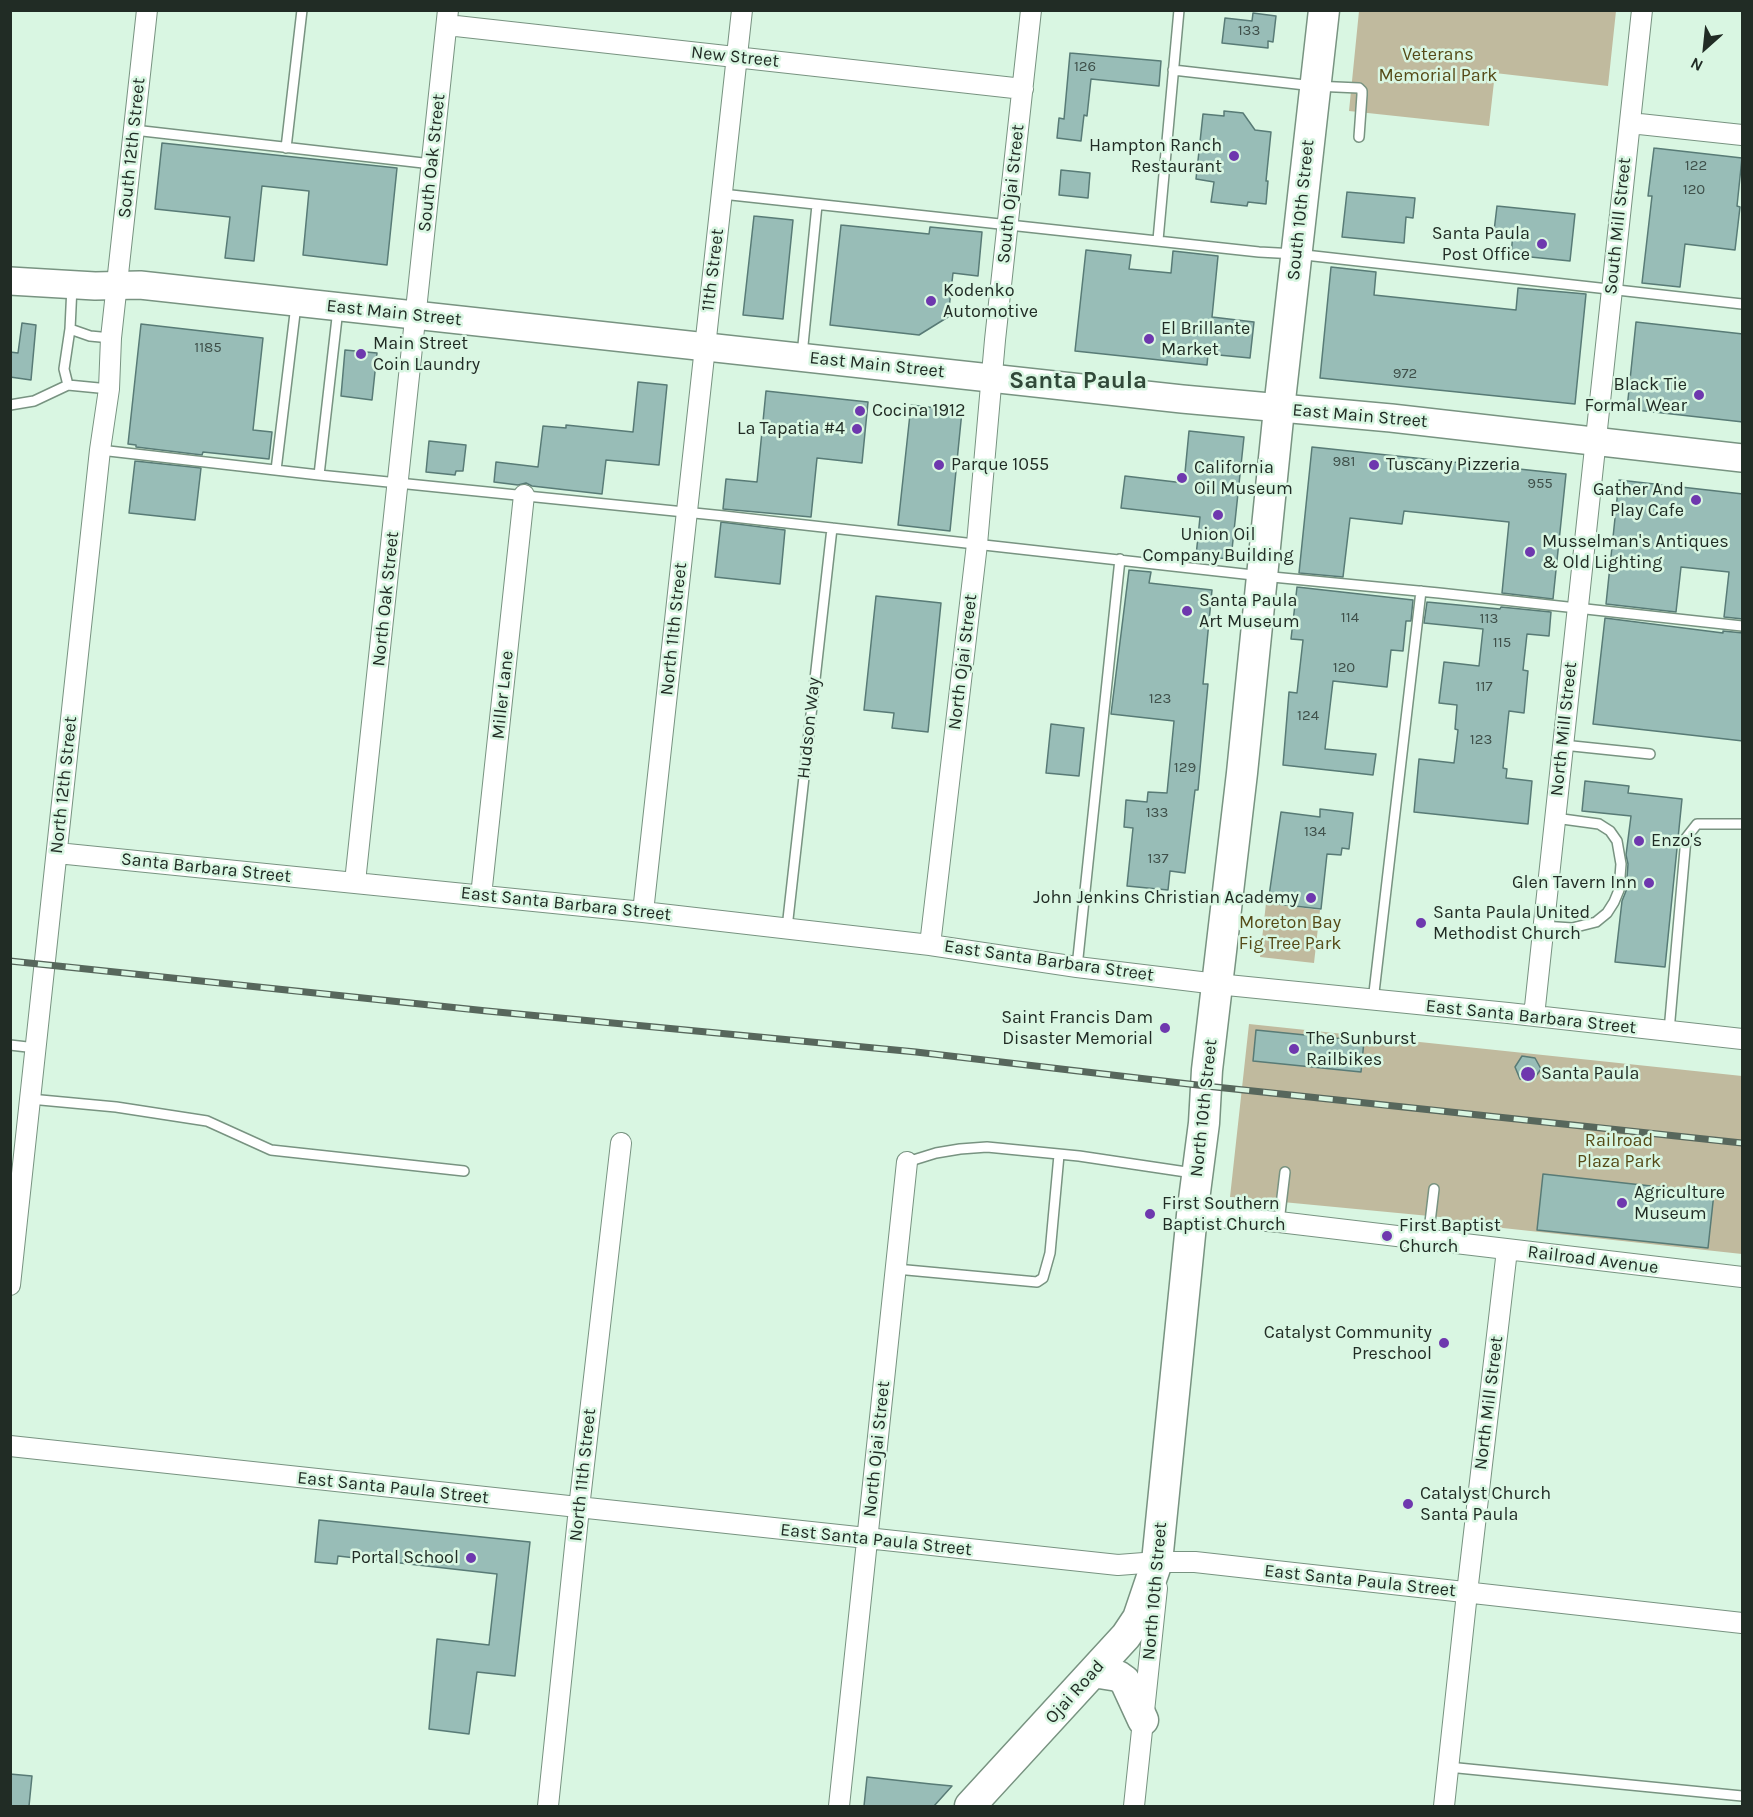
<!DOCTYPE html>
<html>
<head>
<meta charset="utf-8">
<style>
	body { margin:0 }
	#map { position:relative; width:1753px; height:1817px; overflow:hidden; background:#d9f6e2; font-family:Karla,sans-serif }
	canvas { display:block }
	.frame { position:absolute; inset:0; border:12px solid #212c25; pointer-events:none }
	.north { position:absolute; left:1675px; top:18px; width:60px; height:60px; -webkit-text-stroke:4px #d9f6e2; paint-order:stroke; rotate:207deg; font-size:16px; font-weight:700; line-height:24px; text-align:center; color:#212c25 }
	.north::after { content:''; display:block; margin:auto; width:21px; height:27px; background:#212c25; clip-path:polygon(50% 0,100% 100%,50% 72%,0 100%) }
</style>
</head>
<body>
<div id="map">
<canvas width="1753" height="1817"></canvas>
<div class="frame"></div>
<div class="north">N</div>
</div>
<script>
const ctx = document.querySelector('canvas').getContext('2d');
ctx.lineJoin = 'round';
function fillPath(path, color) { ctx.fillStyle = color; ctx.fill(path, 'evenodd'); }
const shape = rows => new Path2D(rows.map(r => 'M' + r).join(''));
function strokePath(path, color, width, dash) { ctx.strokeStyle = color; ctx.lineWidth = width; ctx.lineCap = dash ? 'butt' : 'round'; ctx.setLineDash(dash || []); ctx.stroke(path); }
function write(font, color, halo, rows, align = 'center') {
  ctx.font = font + ' Karla,sans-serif'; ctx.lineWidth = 5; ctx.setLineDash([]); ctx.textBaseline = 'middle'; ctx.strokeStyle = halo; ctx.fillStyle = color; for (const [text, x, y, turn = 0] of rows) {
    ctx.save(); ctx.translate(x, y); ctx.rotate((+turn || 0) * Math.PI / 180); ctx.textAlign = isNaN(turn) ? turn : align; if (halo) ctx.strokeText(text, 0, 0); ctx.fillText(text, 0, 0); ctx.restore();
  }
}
const green = shape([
	[1359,11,1616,11,1608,86,1495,73,1489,126,1349,111],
	[1266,903,1320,910,1314,963,1260,957],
	[1249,1024,1742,1076,1742,1254,1466,1224,1440,1217,1230,1197]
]);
const building = shape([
	[1253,13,1276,16,1273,42,1268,41,1268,48,1222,43,1225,18,1252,21,1253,13],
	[1070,53,1161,61,1159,86,1091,79,1087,116,1084,115,1081,141,1057,138,1059,118,1064,119,1070,53],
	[1224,111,1243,113,1255,130,1271,132,1266,181,1268,181,1266,204,1248,202,1247,206,1211,202,1214,182,1196,179,1203,114,1224,116,1224,111],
	[162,143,397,168,387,265,303,255,309,191,262,186,254,261,225,258,230,217,155,209,162,143],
	[1654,148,1742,158,1737,206,1740,207,1735,250,1685,244,1680,287,1642,283,1652,196,1648,196,1654,148],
	[1061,170,1090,173,1088,198,1059,195,1061,170],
	[1347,192,1415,198,1413,218,1406,217,1404,243,1342,237,1347,192],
	[1497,206,1575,214,1570,261,1511,255,1513,233,1494,231,1497,206],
	[754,216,793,220,783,319,743,315,754,216],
	[841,225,929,234,930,227,982,232,978,276,953,273,948,317,919,335,830,325,841,225],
	[1086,250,1131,255,1129,269,1171,273,1173,251,1218,256,1212,317,1254,322,1250,358,1208,354,1207,365,1075,351,1086,250],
	[1331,267,1376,272,1374,295,1516,310,1518,288,1586,294,1575,404,1320,378,1331,267],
	[1636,322,1743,334,1743,422,1627,409,1636,322],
	[22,323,36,325,31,380,10,377,10,352,18,353,22,323],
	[141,324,263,338,253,430,272,432,269,459,203,452,202,455,136,447,136,445,128,444,141,324],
	[345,350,377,353,372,400,341,396,345,350],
	[638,382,667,385,659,465,606,460,602,494,532,486,526,483,518,485,494,482,496,462,538,467,543,426,566,428,566,425,633,432,638,382],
	[766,391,868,402,862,463,817,458,811,517,723,509,726,479,757,482,766,391],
	[911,405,962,411,950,531,898,525,911,405],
	[1189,431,1244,437,1231,559,1196,556,1200,517,1121,508,1125,476,1184,483,1189,431],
	[429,441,466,445,463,471,456,471,455,475,426,472,429,441],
	[1312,447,1566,474,1553,599,1502,593,1509,522,1404,511,1402,524,1350,518,1343,577,1299,573,1312,447],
	[135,461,201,468,195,520,129,513,135,461],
	[1619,480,1743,494,1743,619,1724,617,1729,572,1681,567,1676,612,1606,604,1619,480],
	[721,522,785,530,780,584,715,577,721,522],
	[1129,570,1151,572,1149,583,1212,590,1203,684,1208,684,1198,790,1195,790,1185,873,1170,871,1168,890,1127,886,1133,828,1124,827,1126,800,1147,802,1148,792,1167,793,1174,721,1111,714,1129,570],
	[1297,587,1413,600,1411,621,1406,621,1403,651,1391,650,1387,687,1333,681,1325,749,1376,754,1373,775,1283,765,1289,692,1297,693,1303,640,1291,639,1297,587],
	[876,596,941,603,928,732,892,728,894,713,864,710,876,596],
	[1427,602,1500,609,1501,607,1551,612,1549,636,1527,634,1523,670,1528,671,1524,713,1509,711,1503,768,1507,769,1506,778,1532,781,1528,824,1414,812,1419,759,1454,763,1458,730,1455,729,1457,705,1439,703,1444,662,1479,666,1483,629,1424,623,1427,602],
	[1605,618,1723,633,1723,631,1743,633,1743,741,1593,724,1605,618],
	[1051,724,1084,728,1079,776,1046,773,1051,724],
	[1585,781,1629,786,1628,793,1682,799,1665,967,1615,962,1622,901,1626,891,1628,864,1626,855,1631,816,1582,811,1585,781],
	[1320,809,1353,813,1349,849,1342,848,1341,855,1327,854,1321,909,1268,903,1281,812,1320,817,1320,809],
	[1256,1030,1364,1041,1361,1072,1253,1061,1256,1030],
	[1522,1056,1535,1058,1541,1069,1533,1080,1520,1079,1515,1067,1522,1056],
	[1543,1174,1714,1193,1708,1248,1537,1230,1543,1174],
	[319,1520,530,1542,515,1676,477,1672,469,1734,429,1729,437,1639,489,1645,497,1574,338,1556,337,1564,315,1562,319,1520],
	[10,1774,32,1776,29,1806,10,1806,10,1774],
	[867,1777,931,1784,952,1786,934,1806,864,1806,867,1777]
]);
const lane = shape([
	[1173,70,1314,86,1359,88,1362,91,1362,95,1359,137],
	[134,130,432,164],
	[286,148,302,10],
	[722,194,1259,252,1296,254,1742,304],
	[1158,240,1179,10],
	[72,286,70,329,90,336,111,338],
	[70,329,64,369,68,385,109,389],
	[802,355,817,205],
	[10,405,34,401,68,385],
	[100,450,319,475,724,516,1262,576,1439,593,1742,626],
	[276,470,296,305],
	[319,475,338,309],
	[1563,745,1650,754],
	[1543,926,1572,928,1596,922,1607,913,1614,902,1619,890,1621,864,1617,841,1610,831,1599,824,1555,818],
	[787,928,832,528],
	[1077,967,1120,559],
	[1373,1001,1421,591],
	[1669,1031,1686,838,1697,824,1742,824],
	[10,1045,36,1048],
	[30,1099,116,1107,207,1121,271,1150,464,1171],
	[907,1162,936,1153,960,1149,987,1147,1079,1156,1193,1173],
	[1279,1222,1285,1172],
	[1428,1239,1434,1189],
	[896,1269,1037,1282,1043,1278,1050,1253,1059,1155],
	[1448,1767,1742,1796]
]);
const street = shape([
	[447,25,1023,89],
	[1630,123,1742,135],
	[57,853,643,912,930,945,1077,967,1217,984,1508,1013,1742,1039],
	[355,882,448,10],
	[481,896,524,495],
	[643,912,742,10],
	[930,945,977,544,995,340,1031,10],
	[1534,1016,1642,10],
	[1192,1215,1279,1222,1742,1277],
	[10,1285,100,450,109,389,111,338,147,10],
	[10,1446,1118,1565,1157,1562,1195,1562,1742,1623],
	[548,1806,579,1508,621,1143],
	[839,1806,907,1162],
	[1134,1806,1157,1588],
	[1444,1806,1467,1593,1507,1250]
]);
const secondary = shape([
	[10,281,95,286,140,285,1182,399,1391,418,1742,458]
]);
const primary = shape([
	[1093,1672,1118,1676,1125,1681,1143,1720],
	[970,1806,1126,1636,1138,1618,1157,1562,1192,1215,1204,1123,1207,1070,1242,773,1279,409,1324,10]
]);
const rail = shape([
	[10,961,487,1011,916,1052,1206,1086,1742,1143]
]);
const markers = [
	[1234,156,6,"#6e38ae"],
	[1542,244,6,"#6e38ae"],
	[931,301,6,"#6e38ae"],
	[1149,339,6,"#6e38ae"],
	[361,354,6,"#6e38ae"],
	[1699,395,6,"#6e38ae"],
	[860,411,6,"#6e38ae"],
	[857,429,6,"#6e38ae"],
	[939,465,6,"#6e38ae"],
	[1374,465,6,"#6e38ae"],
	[1182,478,6,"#6e38ae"],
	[1696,500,6,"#6e38ae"],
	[1218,515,6,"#6e38ae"],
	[1530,552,6,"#6e38ae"],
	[1187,611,6,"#6e38ae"],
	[1639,841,6,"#6e38ae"],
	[1649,883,6,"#6e38ae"],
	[1311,898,6,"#6e38ae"],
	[1421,923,6,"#6e38ae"],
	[1165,1028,6,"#6e38ae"],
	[1294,1049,6,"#6e38ae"],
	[1528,1074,8,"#6e38ae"],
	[1622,1203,6,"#6e38ae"],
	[1150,1214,6,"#6e38ae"],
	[1387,1236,6,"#6e38ae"],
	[1444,1343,6,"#6e38ae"],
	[1408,1504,6,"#6e38ae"],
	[471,1558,6,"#6e38ae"]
];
const numberNames = [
	["133",1249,31],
	["126",1085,67],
	["122",1696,166],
	["120",1694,190],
	["1185",208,348],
	["972",1405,374],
	["981",1344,462],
	["955",1540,484],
	["114",1350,618],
	["113",1489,619],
	["115",1502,643],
	["120",1344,668],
	["117",1484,687],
	["123",1160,699],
	["124",1308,716],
	["123",1481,740],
	["129",1185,768],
	["133",1157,813],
	["134",1315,832],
	["137",1158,859]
];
const parkNames = [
	["Veterans",1438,55],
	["Memorial Park",1438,76],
	["Moreton Bay",1290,923],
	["Fig Tree Park",1290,944],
	["Railroad",1619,1141],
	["Plaza Park",1619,1162]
];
const streetNames = [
	["New Street",735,57,6],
	["South 12th Street",132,148,-84],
	["South Oak Street",432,163,-84],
	["South Ojai Street",1011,194,-84],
	["South 10th Street",1301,210,-84],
	["South Mill Street",1618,226,-84],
	["11th Street",713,270,-83],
	["East Main Street",394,313,6],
	["East Main Street",877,365,6],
	["East Main Street",1360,416,5],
	["North Oak Street",386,599,-84],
	["North 11th Street",674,629,-84],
	["North Ojai Street",963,662,-83],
	["Miller Lane",503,695,-84],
	["Hudson Way",809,728,-84],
	["North Mill Street",1564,729,-84],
	["North 12th Street",64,785,-84],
	["Santa Barbara Street",206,868,6],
	["East Santa Barbara Street",566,904,6],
	["East Santa Barbara Street",1049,961,8],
	["East Santa Barbara Street",1531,1017,6],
	["North 10th Street",1204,1108,-84],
	["Railroad Avenue",1593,1260,7],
	["North Mill Street",1489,1403,-83],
	["North Ojai Street",877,1449,-84],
	["North 11th Street",583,1475,-84],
	["East Santa Paula Street",393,1488,6],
	["East Santa Paula Street",876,1540,6],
	["East Santa Paula Street",1360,1581,6],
	["North 10th Street",1155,1591,-85],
	["Ojai Road",1075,1692,-48]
];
const poiNames = [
	["Hampton Ranch",1222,146,"right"],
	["Restaurant",1222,167,"right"],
	["Santa Paula",1530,234,"right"],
	["Post Office",1530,255,"right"],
	["Kodenko",943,291],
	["Automotive",943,312],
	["El Brillante",1161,329],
	["Market",1161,350],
	["Main Street",373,344],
	["Coin Laundry",373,365],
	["Black Tie",1687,385,"right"],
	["Formal Wear",1687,406,"right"],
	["Cocina 1912",872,411],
	["La Tapatia #4",845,429,"right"],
	["Parque 1055",951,465],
	["Tuscany Pizzeria",1386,465],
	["California",1194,468],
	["Oil Museum",1194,489],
	["Gather And",1684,490,"right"],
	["Play Cafe",1684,511,"right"],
	["Union Oil",1218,535,"center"],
	["Company Building",1218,556,"center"],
	["Musselman's Antiques",1542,542],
	["& Old Lighting",1542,563],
	["Santa Paula",1199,601],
	["Art Museum",1199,622],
	["Enzo's",1651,841],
	["Glen Tavern Inn",1637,883,"right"],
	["John Jenkins Christian Academy",1299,898,"right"],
	["Santa Paula United",1433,913],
	["Methodist Church",1433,934],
	["Saint Francis Dam",1153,1018,"right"],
	["Disaster Memorial",1153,1039,"right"],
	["The Sunburst",1306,1039],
	["Railbikes",1306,1060],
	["Santa Paula",1541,1074],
	["Agriculture",1634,1193],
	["Museum",1634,1214],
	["First Southern",1162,1204],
	["Baptist Church",1162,1225],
	["First Baptist",1399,1226],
	["Church",1399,1247],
	["Catalyst Community",1432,1333,"right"],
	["Preschool",1432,1354,"right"],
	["Catalyst Church",1420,1494],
	["Santa Paula",1420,1515],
	["Portal School",459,1558,"right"]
];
const districtNames = [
	["Santa Paula",1078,381]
];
fillPath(green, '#c0ba9e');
fillPath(building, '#98bdb7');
strokePath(building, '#587b76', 1.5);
strokePath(lane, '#789381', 12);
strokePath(street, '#789381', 22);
strokePath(secondary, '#789381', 30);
strokePath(primary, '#789381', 33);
strokePath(lane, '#fff', 9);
strokePath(street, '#fff', 20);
strokePath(secondary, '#fff', 27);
strokePath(primary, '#fff', 30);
strokePath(rail, '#57675c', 7);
strokePath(rail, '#d9f6e2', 4.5, [14]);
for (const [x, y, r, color] of markers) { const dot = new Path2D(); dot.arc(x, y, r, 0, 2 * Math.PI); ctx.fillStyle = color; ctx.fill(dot); strokePath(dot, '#d9f6e2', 2); }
write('15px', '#3f504a', null, numberNames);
write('18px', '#554a17', '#d9f6e2', parkNames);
write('18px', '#212c25', '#d9f6e2', streetNames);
write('18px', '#212c25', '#d9f6e2', poiNames, 'left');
write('bold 24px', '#314939', '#d9f6e2', districtNames);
</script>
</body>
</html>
